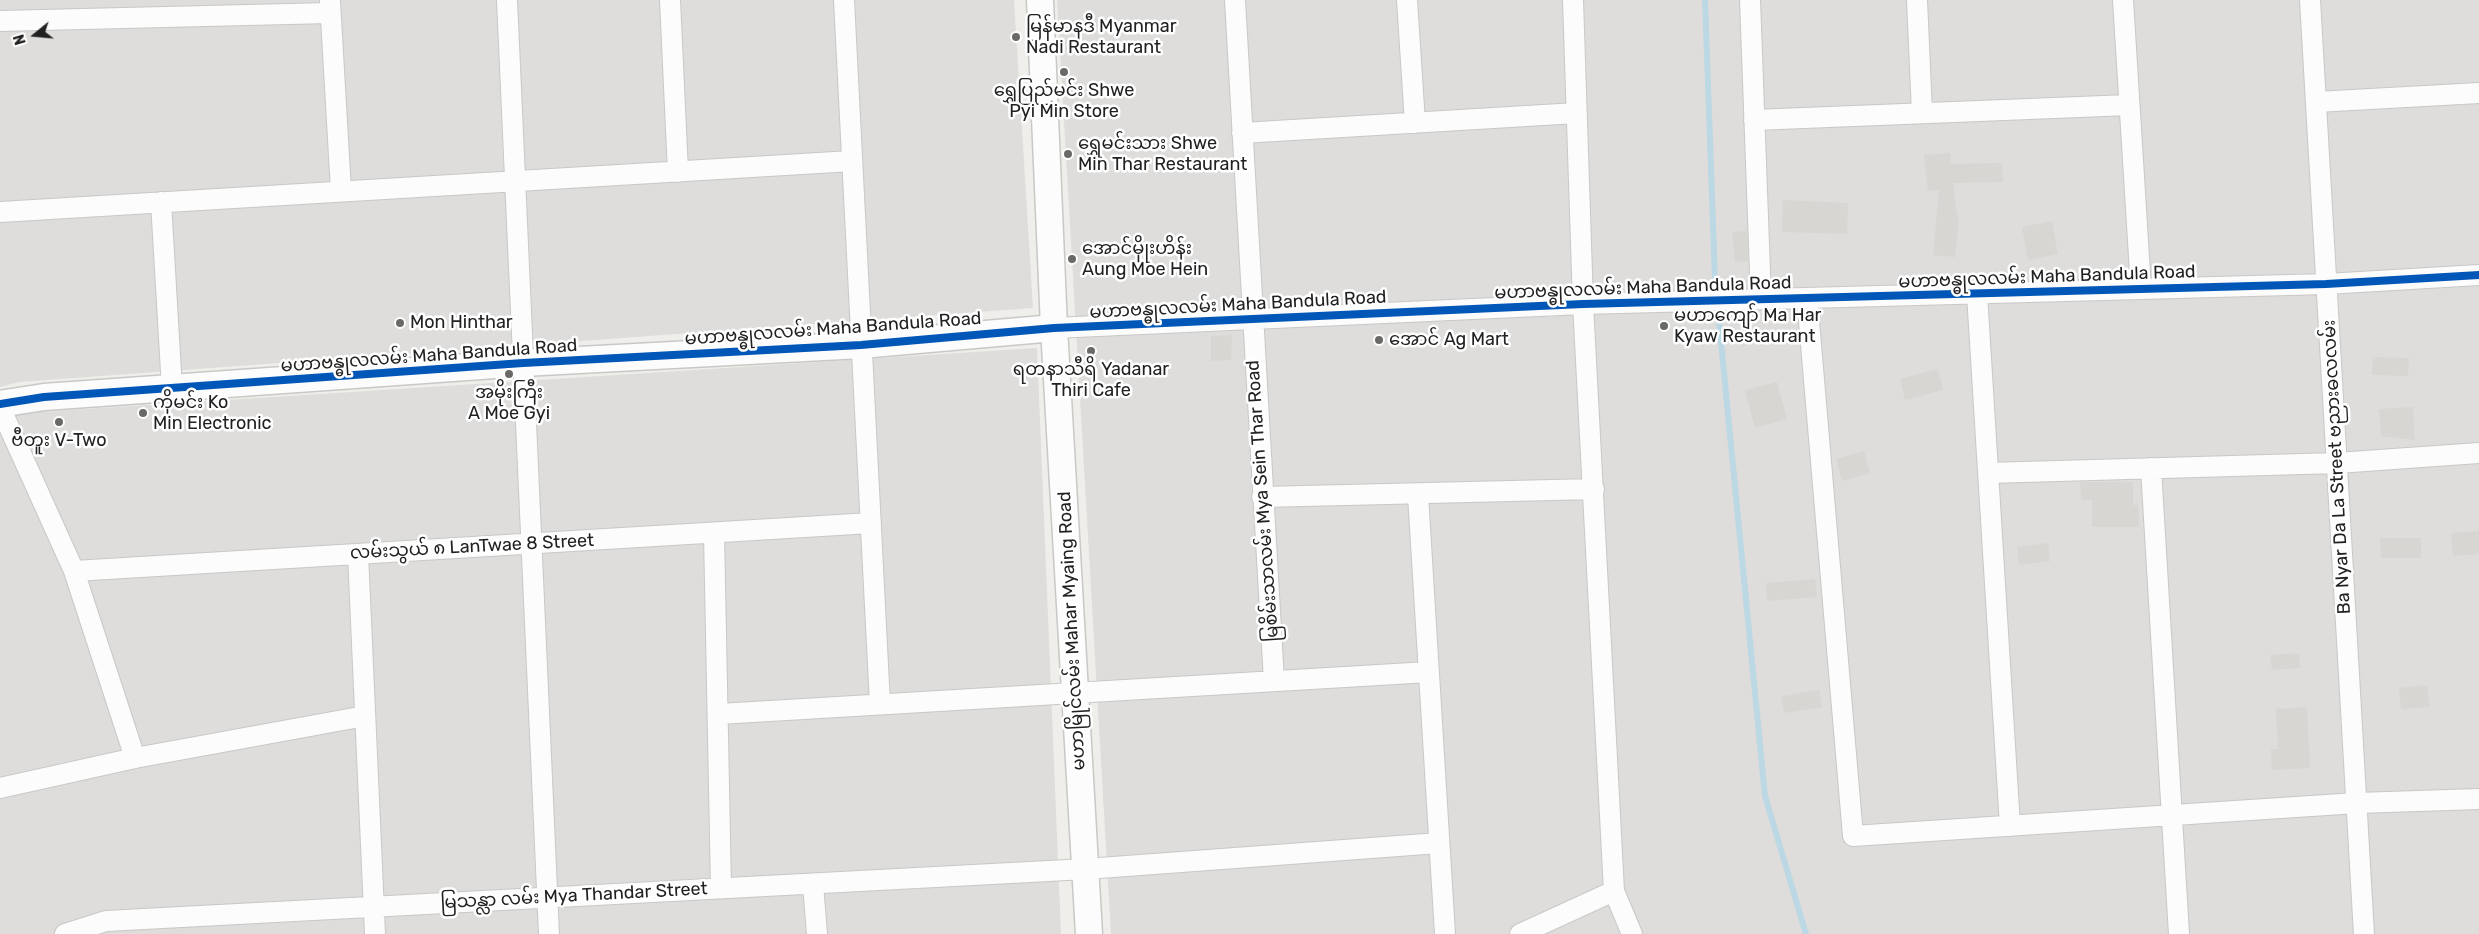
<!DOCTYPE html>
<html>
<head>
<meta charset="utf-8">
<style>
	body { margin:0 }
	#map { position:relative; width:2479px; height:934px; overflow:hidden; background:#efeeea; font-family:Rubik,sans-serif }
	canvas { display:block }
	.north { position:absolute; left:10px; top:10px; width:50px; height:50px; -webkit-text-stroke:4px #fff; paint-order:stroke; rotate:253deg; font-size:14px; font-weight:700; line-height:20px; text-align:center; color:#212121 }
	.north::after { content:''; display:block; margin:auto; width:18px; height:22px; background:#212121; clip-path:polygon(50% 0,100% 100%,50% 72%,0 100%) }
</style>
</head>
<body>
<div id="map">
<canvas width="2479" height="934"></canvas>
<div class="north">N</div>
</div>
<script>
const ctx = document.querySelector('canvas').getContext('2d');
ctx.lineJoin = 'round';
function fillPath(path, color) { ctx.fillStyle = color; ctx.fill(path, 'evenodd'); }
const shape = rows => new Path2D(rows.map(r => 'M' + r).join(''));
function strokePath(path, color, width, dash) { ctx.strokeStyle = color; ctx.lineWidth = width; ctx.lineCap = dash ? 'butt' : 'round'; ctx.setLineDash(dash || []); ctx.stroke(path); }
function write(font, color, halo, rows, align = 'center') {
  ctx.font = font + ' Rubik,"Noto Sans Myanmar",sans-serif'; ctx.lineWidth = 5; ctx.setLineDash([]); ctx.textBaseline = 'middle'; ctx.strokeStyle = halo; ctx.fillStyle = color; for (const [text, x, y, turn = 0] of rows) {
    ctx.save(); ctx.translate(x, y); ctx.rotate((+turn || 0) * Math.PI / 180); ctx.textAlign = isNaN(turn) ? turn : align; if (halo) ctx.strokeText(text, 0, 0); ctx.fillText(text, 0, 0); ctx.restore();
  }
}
const residential = shape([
	[0,0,1014,0,1033,308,19,382,0,387],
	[1057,0,2479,0,2479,934,1111,934],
	[1037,348,1061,934,0,934,0,420,24,413]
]);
const stream = shape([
	[1705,0,1715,280,1765,796,1806,934]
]);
const building = shape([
	[1950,153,1951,164,2002,163,2003,182,1953,183,1957,215,1959,215,1955,257,1933,255,1939,190,1928,191,1924,155],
	[1783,200,1848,203,1847,234,1782,232],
	[2052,221,2058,254,2028,260,2022,227],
	[1747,231,1748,261,1735,262,1732,232],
	[1232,335,1231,360,1211,361,1211,336],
	[2373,357,2409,358,2408,376,2372,375],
	[1938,369,1943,390,1905,400,1900,379],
	[1777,382,1787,419,1755,428,1745,390],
	[2413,407,2415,440,2381,436,2379,409],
	[1864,451,1870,473,1842,481,1836,459],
	[2080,482,2133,482,2133,505,2138,505,2139,527,2092,527,2092,500,2081,500],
	[2479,531,2479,554,2453,556,2451,533],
	[2380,538,2421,538,2421,558,2381,558],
	[2048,543,2050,561,2019,565,2017,547],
	[1815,579,1817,597,1767,601,1766,583],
	[2299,653,2300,668,2272,670,2270,655],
	[2427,685,2430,707,2401,709,2399,688],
	[1819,690,1822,707,1784,713,1781,696],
	[2307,707,2310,768,2272,770,2271,749,2278,749,2276,709]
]);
const minor = shape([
	[507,0,549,934],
	[670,0,678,172],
	[844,0,880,704],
	[1235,0,1274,681],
	[1407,0,1415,123],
	[1573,0,1583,304,1614,891,1632,934],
	[1750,0,1761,299],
	[1917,0,1922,113],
	[2123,0,2141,289],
	[2310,0,2364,934],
	[330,1,341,191],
	[0,21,330,13],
	[2316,102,2479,93],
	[1754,120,2129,105],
	[1242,133,1577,113],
	[161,202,172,389],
	[0,212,852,161],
	[1977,294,2010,826],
	[1807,298,1853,836,2357,803,2479,799],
	[1054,328,1583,304,2326,284,2479,275],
	[0,407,74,571,135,758],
	[2151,468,2179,934],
	[1988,473,2337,463,2479,453],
	[1418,495,1445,934],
	[1262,497,1594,489],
	[714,533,721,888],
	[358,554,375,934],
	[74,571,871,523],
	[719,714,1429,672],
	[0,788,135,758,365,716],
	[813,884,817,934],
	[65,934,106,921,1086,869,1439,843],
	[1520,934,1614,891]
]);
const tertiary = shape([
	[1040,0,1054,328,1089,934],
	[0,404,44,397,523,363,861,345,1054,328]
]);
const cycleway = shape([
	[0,404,44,397,523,363,861,345,1054,328,1583,304,2326,284,2479,275]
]);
const markers = [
	[1016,37,5,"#696967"],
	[1064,72,5,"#696967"],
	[1068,154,5,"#696967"],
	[1072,259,5,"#696967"],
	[400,323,5,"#696967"],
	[1664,326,5,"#696967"],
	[1379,340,5,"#696967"],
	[1091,351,5,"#696967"],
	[509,374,5,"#696967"],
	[143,413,5,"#696967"],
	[59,422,5,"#696967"]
];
const poiNames = [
	["မြန်မာနဒီ Myanmar",1026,27],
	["Nadi Restaurant",1026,48],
	["ရွှေပြည်မင်း Shwe",1064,91,"center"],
	["Pyi Min Store",1064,112,"center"],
	["ရွှေမင်းသား Shwe",1078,144],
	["Min Thar Restaurant",1078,165],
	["အောင်မိုုးဟိန်း",1082,249],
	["Aung Moe Hein",1082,270],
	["မဟာကျော် Ma Har",1674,316],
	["Kyaw Restaurant",1674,337],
	["Mon Hinthar",410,323],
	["အောင် Ag Mart",1389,340],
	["ရတနာသီရိ Yadanar",1091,370,"center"],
	["Thiri Cafe",1091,391,"center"],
	["အမိုးကြီး",509,393,"center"],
	["A Moe Gyi",509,414,"center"],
	["ကိုမင်း Ko",153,403],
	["Min Electronic",153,424],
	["ဗီတူး V-Two",59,441,"center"]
];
const streetNames = [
	["မဟာဗန္ဓုလလမ်း Maha Bandula Road",2047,277,-2],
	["မဟာဗန္ဓုလလမ်း Maha Bandula Road",1643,288,-2],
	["မဟာဗန္ဓုလလမ်း Maha Bandula Road",1238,305,-3],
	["မဟာဗန္ဓုလလမ်း Maha Bandula Road",833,329,-4],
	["မဟာဗန္ဓုလလမ်း Maha Bandula Road",429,356,-4],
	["Ba Nyar Da La Street ဗညားဓလလမ်း",2337,467,-93],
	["မြစိမ်းသာလမ်း Mya Sein Thar Road",1263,501,-94],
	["လမ်းသွယ် ၈ LanTwae 8 Street",472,547,-3],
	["မဟာမြိုင်လမ်း Mahar Myaing Road",1072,631,-93],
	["မြသန္လာ လမ်း Mya Thandar Street",574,896,-3]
];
fillPath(residential, '#dedddb');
strokePath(stream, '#bbd8e4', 6);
fillPath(building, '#d7d6d2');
strokePath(minor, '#c8c8c6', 22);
strokePath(tertiary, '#c8c8c6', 29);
strokePath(minor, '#fdfcfc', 20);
strokePath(tertiary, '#fdfcfc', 26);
strokePath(cycleway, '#0057b8', 8);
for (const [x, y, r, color] of markers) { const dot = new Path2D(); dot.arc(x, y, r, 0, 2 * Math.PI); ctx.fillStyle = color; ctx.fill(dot); strokePath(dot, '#fff', 2); }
write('18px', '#212121', '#fff', poiNames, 'left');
write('18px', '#212121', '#fff', streetNames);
</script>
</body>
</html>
